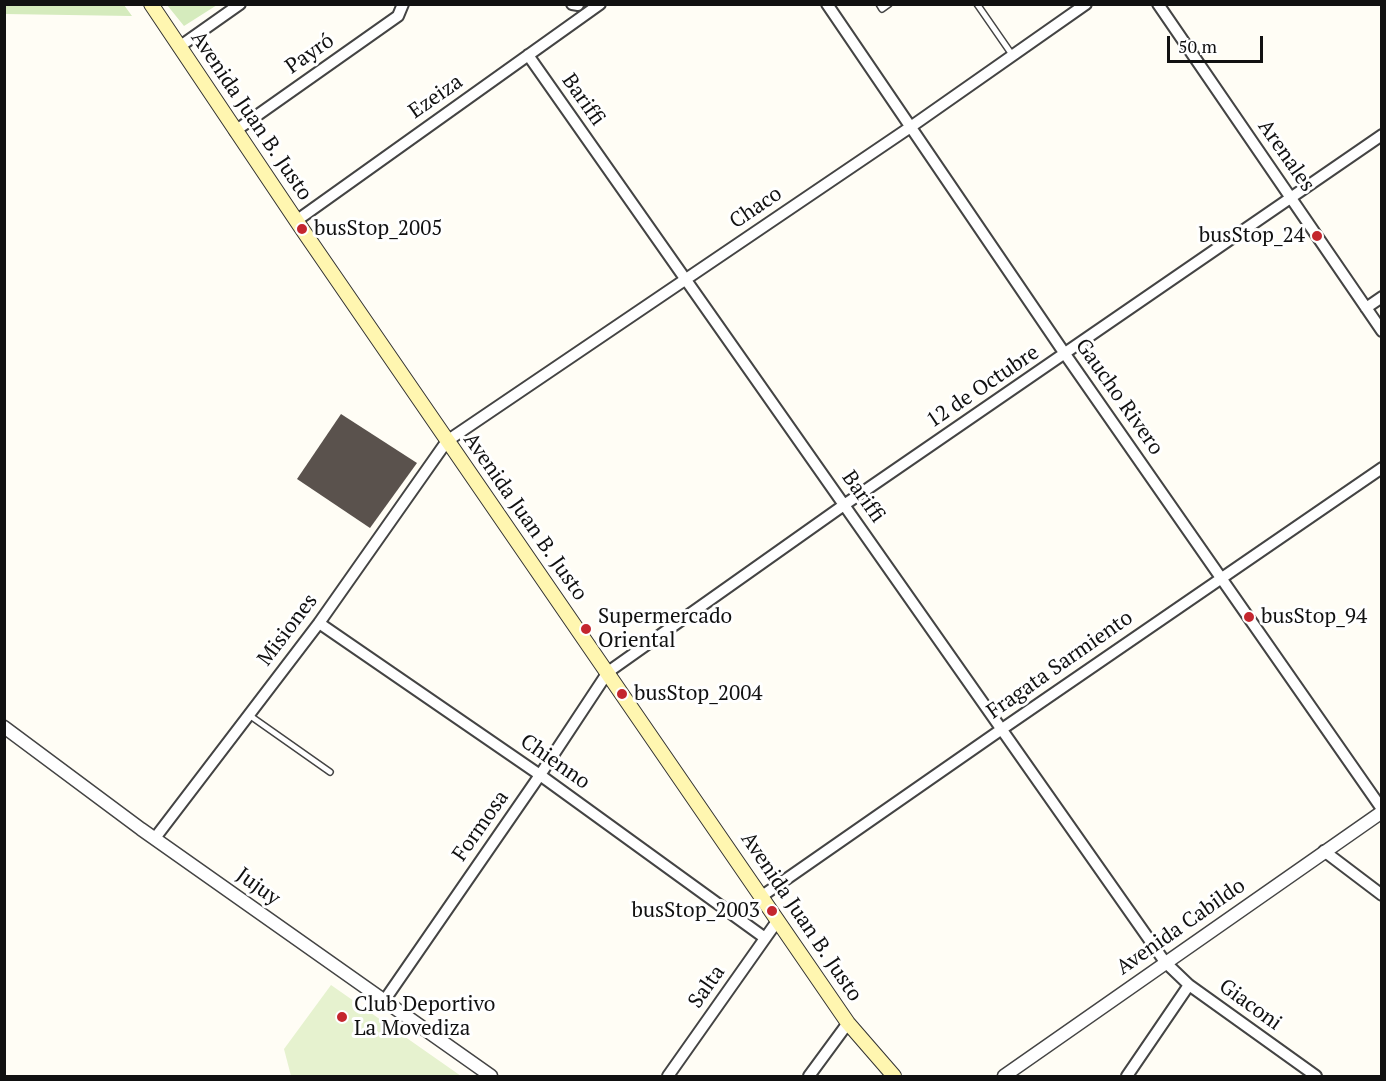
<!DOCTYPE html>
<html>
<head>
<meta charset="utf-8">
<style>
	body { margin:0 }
	#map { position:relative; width:1386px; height:1081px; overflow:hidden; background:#fffdf5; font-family:"PT Serif",serif }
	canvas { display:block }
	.frame { position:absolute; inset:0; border:6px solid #111; pointer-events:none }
	.scale { position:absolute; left:1167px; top:36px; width:96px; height:27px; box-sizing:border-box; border:3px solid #111; border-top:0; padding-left:8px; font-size:18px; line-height:21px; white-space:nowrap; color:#111; -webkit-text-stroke:4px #fff; paint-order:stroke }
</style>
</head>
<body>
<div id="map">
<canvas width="1386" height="1081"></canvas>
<div class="frame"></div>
<div class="scale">50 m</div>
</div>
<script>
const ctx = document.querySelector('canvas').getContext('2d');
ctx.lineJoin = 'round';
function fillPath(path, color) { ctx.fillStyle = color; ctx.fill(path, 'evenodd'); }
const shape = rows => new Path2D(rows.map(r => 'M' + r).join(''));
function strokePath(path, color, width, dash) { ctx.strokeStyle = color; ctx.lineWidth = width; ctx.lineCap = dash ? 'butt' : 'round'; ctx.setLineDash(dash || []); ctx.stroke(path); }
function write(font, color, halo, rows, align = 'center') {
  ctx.font = font + ' "PT Serif",serif'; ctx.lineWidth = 6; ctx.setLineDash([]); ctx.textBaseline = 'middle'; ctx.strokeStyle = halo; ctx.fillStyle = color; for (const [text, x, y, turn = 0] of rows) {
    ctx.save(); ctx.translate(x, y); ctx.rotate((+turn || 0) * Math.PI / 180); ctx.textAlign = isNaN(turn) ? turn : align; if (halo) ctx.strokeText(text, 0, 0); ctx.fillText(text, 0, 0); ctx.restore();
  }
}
const green = shape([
	[124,5,132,16,5,14,5,5],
	[167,5,217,5,184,26]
]);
const pitch = shape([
	[331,985,461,1076,291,1076,284,1049]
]);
const building = shape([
	[341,414,417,463,370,528,297,479]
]);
const service = shape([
	[879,4,882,9,889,4],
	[977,4,1013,56],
	[249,715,330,772]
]);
const minor = shape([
	[572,4,578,5],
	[827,4,1065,354,1382,809],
	[1158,4,1382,331],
	[179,47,240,4],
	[528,55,1165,962,1189,985,1316,1076],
	[235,131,398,16,403,4],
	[296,221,600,4],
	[1366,308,1382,297],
	[319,623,540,775,765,938],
	[155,838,319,623,447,441,912,126,1086,4],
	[1324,851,1382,895],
	[762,896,1002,729,1382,468],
	[384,1001,540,775,608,672,844,505,1382,135],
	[668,1076,778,920],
	[809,1076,848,1023],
	[1127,1076,1189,985]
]);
const tertiary = shape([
	[4,727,141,829,491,1076],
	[1004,1076,1382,812]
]);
const secondary = shape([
	[151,4,302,229,848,1023,894,1076]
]);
const markers = [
	[302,229,6,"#c4262e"],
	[1317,236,6,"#c4262e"],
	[1249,617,6,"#c4262e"],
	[586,629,6,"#c4262e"],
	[622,694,6,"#c4262e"],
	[772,911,6,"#c4262e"],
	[342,1017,6,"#c4262e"]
];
const streetNames = [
	["Payró",310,54,-35],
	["Ezeiza",436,97,-35],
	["Bariffi",583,100,55],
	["Avenida Juan B. Justo",251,116,56],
	["Arenales",1286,156,55],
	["Chaco",756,208,-34],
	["12 de Octubre",983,387,-34],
	["Gaucho Rivero",1119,397,55],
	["Bariffi",863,497,55],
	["Avenida Juan B. Justo",525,517,55],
	["Misiones",288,630,-53],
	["Fragata Sarmiento",1060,665,-35],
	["Chienno",555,762,35],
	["Formosa",481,826,-55],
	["Jujuy",258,887,36],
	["Avenida Juan B. Justo",801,917,56],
	["Avenida Cabildo",1181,927,-35],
	["Salta",707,987,-55],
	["Giaconi",1250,1005,36]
];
const poiNames = [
	["busStop_2005",314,229],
	["busStop_24",1305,236,"right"],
	["Supermercado",598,617],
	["Oriental",598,641],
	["busStop_94",1261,617],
	["busStop_2004",634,694],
	["busStop_2003",760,911,"right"],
	["Club Deportivo",354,1005],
	["La Movediza",354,1029]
];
fillPath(green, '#d5ebbd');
fillPath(pitch, '#e6f2cf');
fillPath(building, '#5a524d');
strokePath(service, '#444', 8);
strokePath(minor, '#444', 14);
strokePath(tertiary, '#444', 15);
strokePath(secondary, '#333', 16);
strokePath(service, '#fff', 5);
strokePath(minor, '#fff', 10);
strokePath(tertiary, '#fff', 12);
strokePath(secondary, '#fff6b0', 14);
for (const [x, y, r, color] of markers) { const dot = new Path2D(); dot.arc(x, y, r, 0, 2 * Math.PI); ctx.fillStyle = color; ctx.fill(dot); strokePath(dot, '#fff', 2); }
write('21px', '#111', '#fff', streetNames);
write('21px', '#111', '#fff', poiNames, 'left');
</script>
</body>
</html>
